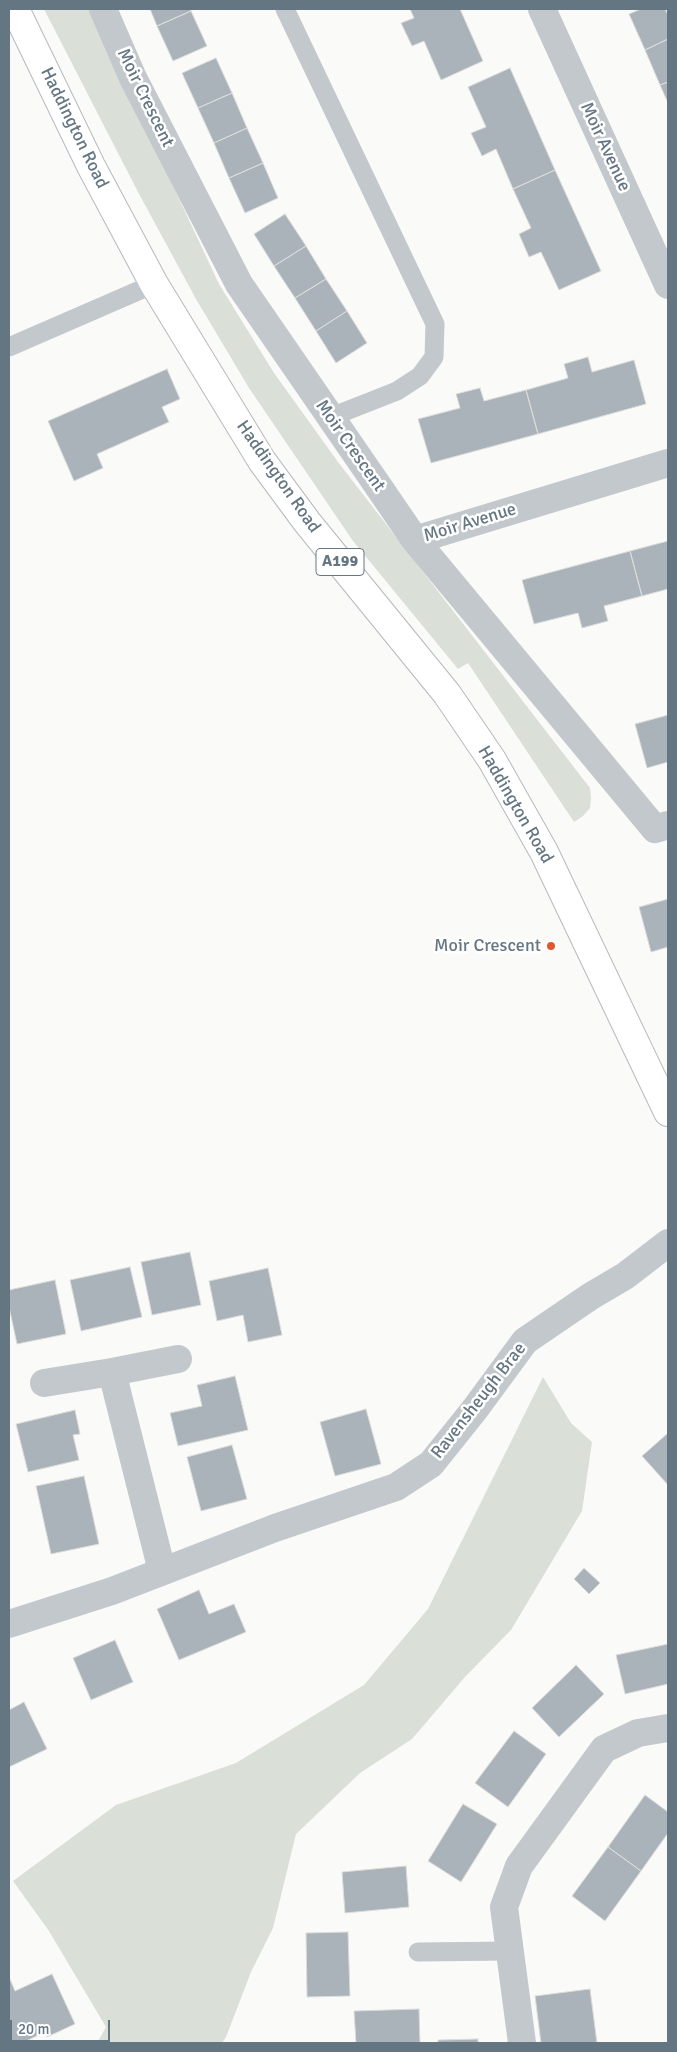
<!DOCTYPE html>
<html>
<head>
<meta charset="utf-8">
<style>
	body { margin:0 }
	#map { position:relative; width:677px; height:2052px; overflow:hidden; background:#fafaf8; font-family:Signika,sans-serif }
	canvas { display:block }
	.frame { position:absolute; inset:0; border:10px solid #657683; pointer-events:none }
	.scale { position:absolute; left:10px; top:2020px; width:100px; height:22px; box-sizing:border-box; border:2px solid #657683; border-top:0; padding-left:6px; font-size:15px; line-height:18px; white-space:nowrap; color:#657683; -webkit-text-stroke:4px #fff; paint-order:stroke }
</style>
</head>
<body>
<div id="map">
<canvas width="677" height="2052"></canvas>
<div class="frame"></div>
<div class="scale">20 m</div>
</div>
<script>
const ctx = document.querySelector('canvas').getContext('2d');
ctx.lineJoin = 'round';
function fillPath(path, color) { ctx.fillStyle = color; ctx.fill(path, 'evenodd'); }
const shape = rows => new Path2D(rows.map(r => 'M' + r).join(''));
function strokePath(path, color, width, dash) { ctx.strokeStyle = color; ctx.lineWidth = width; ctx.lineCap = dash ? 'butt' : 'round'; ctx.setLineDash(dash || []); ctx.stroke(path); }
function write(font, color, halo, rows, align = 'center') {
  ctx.font = font + ' Signika,sans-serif'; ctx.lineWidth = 5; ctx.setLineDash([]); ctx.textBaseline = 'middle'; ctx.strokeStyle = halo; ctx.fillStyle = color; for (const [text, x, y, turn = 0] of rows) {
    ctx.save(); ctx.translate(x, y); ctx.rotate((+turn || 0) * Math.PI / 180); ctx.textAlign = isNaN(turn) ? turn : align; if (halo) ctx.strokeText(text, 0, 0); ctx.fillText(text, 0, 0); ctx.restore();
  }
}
const green = shape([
	[44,9,90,9,219,284,274,373,338,462,590,788,591,798,590,808,583,816,574,822,468,663,458,669,353,541,249,388,196,299,138,192],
	[543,1377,571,1423,592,1442,582,1511,511,1630,465,1677,412,1739,360,1773,296,1834,273,1928,251,1972,226,2037,222,2043,97,2043,106,2027,49,1931,13,1881,116,1805,236,1763,364,1685,428,1609]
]);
const building = shape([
	[150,9,190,9,191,11,157,26,150,9],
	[410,9,460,9,483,61,441,80,424,41,412,46,401,23,414,18,410,9],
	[641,9,665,9,668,15,668,39,645,50,629,14,641,9],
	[191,11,207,46,173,61,157,26,191,11],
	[668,39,668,82,660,85,645,50,668,39],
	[216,58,232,93,198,108,182,73,216,58],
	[510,68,555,170,513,189,496,149,482,156,471,133,486,127,468,87,510,68],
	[668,82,668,103,660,85,668,82],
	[232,93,247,128,214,143,198,108,232,93],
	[247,128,263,163,229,178,214,143,247,128],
	[263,163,278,198,245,213,229,178,263,163],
	[555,170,601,271,559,290,541,252,529,257,519,234,531,228,513,189,555,170],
	[285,214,306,246,274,266,254,234,285,214],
	[306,246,326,279,295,298,274,266,306,246],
	[326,279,347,311,316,331,295,298,326,279],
	[347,311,367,343,336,363,316,331,347,311],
	[588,357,592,372,634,360,646,404,538,434,526,390,568,378,564,364,588,357],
	[167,369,180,399,162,407,169,422,97,454,103,468,74,481,48,421,167,369],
	[480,388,484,401,526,390,538,434,431,463,418,419,460,408,456,394,480,388],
	[668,541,668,589,642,596,630,551,668,541],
	[630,551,642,596,604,606,608,621,582,628,578,613,534,624,522,580,630,551],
	[668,715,668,762,647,768,635,724,668,715],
	[668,899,668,947,651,952,639,907,668,899],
	[190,1252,201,1305,152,1315,141,1262,190,1252],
	[130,1267,142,1317,81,1331,70,1280,130,1267],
	[268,1268,282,1335,248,1342,243,1315,217,1321,209,1281,268,1268],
	[55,1280,66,1334,17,1344,9,1307,9,1290,55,1280],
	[235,1376,248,1430,178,1446,170,1413,202,1406,197,1385,235,1376],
	[366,1409,381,1464,335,1476,320,1422,366,1409],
	[75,1410,80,1434,73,1435,79,1460,28,1472,16,1424,75,1410],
	[668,1433,668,1485,642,1456,668,1433],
	[232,1445,247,1499,201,1511,187,1457,232,1445],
	[84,1476,99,1544,51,1554,36,1486,84,1476],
	[584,1568,600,1583,589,1594,574,1579,584,1568],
	[199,1590,209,1614,234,1604,246,1632,179,1660,157,1609,199,1590],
	[115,1640,133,1682,91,1700,73,1658,115,1640],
	[668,1644,668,1684,625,1694,616,1655,668,1644],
	[576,1665,604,1694,559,1737,532,1708,576,1665],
	[24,1702,47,1749,9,1767,9,1710,24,1702],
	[514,1731,546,1754,508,1807,475,1783,514,1731],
	[645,1795,668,1812,668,1833,641,1871,608,1847,645,1795],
	[463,1804,497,1824,461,1882,428,1861,463,1804],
	[608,1847,641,1871,605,1921,572,1896,608,1847],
	[406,1866,409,1907,345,1913,342,1872,406,1866],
	[348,1932,350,1996,307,1997,306,1933,348,1932],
	[52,1974,75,2024,47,2037,45,2032,22,2043,9,2043,9,1977,15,1991,52,1974],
	[590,1989,597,2043,541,2043,535,1996,590,1989],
	[419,2009,420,2043,356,2043,354,2011,419,2009],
	[478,2039,478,2043,438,2043,438,2040,478,2039]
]);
const service = shape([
	[285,9,435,324,434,357,420,376,397,391,331,417],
	[9,347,154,284],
	[418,1952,510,1951]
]);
const minor = shape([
	[103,9,133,78,239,284,376,483,415,540,655,829,668,825],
	[542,9,668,285],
	[415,540,668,463],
	[44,1383,112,1372],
	[162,1571,112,1372,178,1359],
	[9,1624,112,1591,275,1528,396,1487,431,1464,475,1409,525,1341,591,1296,625,1276,668,1243],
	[522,2043,504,1907,519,1866,604,1749,638,1733,668,1728]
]);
const primary = shape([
	[15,9,91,166,154,284,262,461,307,522,447,694,492,760,544,852,668,1112]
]);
const markers = [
	[551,946,5,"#e4572e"]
];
const shields = [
	[340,562,48]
];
const shieldNames = [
	["A199",340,562]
];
const streetNames = [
	["Moir Crescent",145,98,64],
	["Haddington Road",74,128,64],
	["Moir Avenue",605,147,65],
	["Moir Crescent",350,446,55],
	["Haddington Road",278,477,55],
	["Moir Avenue",470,523,-17],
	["Haddington Road",515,805,60],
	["Ravensheugh Brae",479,1401,-52]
];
const poiNames = [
	["Moir Crescent",541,946]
];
fillPath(green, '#dadfd7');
fillPath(building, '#aab3b9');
strokePath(building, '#dcdcda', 1);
strokePath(primary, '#b5babe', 30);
strokePath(service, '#c3c8cc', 19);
strokePath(minor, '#c3c8cc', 28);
strokePath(primary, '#fff', 28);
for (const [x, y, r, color] of markers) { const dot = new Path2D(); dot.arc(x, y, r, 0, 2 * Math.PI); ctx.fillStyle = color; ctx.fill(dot); strokePath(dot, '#fff', 2); }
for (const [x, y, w] of shields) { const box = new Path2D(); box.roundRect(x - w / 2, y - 13.5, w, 27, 4); ctx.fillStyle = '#fff'; ctx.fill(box); strokePath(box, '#657683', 1); }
write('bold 16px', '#657683', null, shieldNames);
write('18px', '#657683', '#fff', streetNames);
write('18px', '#657683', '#fff', poiNames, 'right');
</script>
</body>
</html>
